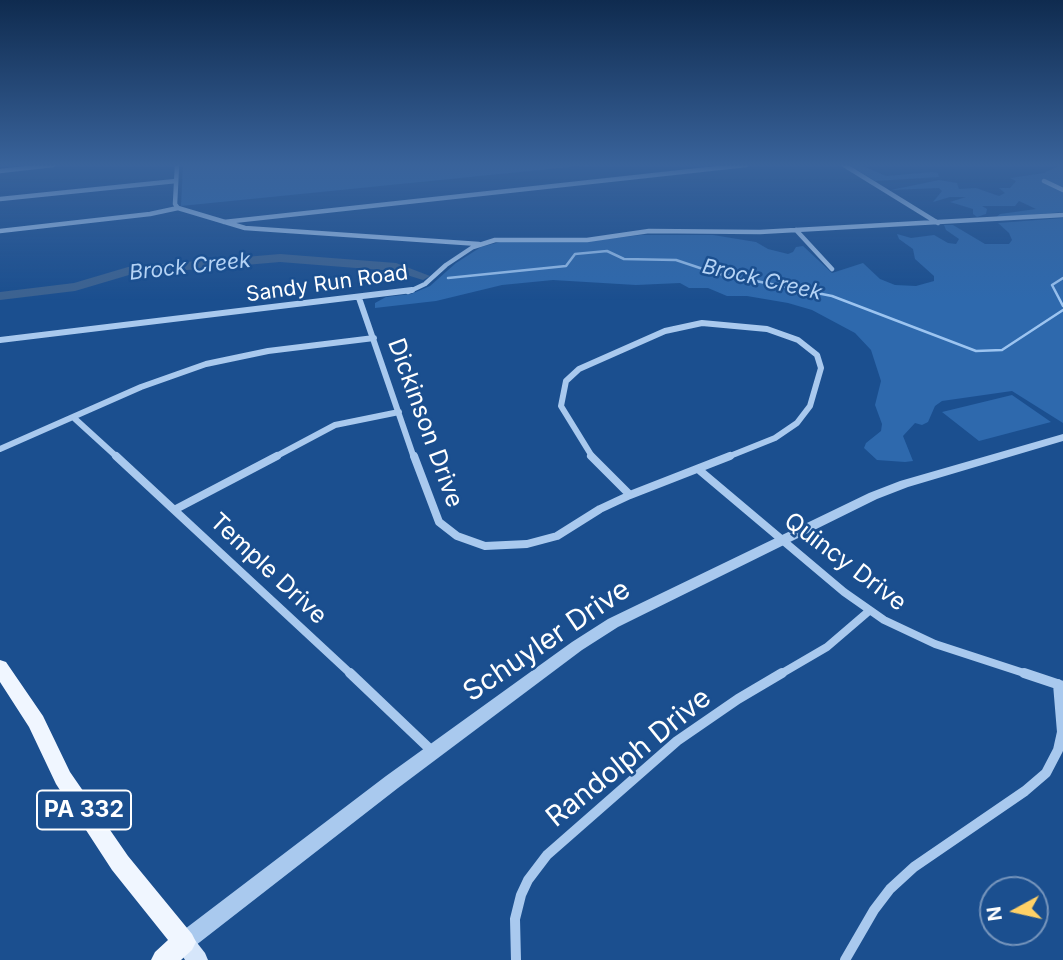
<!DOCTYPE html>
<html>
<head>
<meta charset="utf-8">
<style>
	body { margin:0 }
	#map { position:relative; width:1063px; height:960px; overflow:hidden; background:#1b4f8f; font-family:Inter,sans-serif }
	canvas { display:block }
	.north { position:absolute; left:979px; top:876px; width:70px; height:70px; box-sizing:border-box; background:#1b4f8f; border:2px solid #7695bc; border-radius:50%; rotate:262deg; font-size:19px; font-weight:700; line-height:28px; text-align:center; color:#fff }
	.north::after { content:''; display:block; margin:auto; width:24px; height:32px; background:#ffd166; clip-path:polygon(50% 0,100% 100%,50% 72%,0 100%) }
</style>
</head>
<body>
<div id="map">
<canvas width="1063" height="960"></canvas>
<div class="north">N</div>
</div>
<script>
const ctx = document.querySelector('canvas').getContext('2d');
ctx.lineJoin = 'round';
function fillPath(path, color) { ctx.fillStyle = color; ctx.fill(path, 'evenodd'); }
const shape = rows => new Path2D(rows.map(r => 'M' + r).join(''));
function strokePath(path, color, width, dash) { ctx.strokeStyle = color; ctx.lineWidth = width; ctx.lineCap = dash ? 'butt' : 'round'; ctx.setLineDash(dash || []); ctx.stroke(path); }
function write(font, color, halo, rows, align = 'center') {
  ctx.font = font + ' Inter,sans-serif'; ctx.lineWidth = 5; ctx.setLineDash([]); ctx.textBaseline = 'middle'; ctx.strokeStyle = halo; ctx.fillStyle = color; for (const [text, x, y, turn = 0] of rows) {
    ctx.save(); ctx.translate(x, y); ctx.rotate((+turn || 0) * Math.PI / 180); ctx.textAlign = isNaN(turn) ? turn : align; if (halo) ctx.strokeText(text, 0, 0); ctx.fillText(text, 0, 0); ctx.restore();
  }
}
const green = shape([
	[183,165,590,165,181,206],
	[849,165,861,165,886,176,933,172,938,173,939,177,875,181],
	[1060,165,1063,165,1063,212,995,218,1000,214,1036,209,1019,201,1015,206,982,206,987,209,986,214,977,217,973,214,973,209,950,202,966,197,950,197,933,202,942,191,939,188,891,190,939,180,957,183,959,189,976,188,999,196,1005,193,999,188,1010,188,1016,181,1010,178,1044,173],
	[1063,218,1063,423,1012,391,942,401,935,406,928,422,922,425,915,423,903,436,913,461,905,462,877,460,864,448,866,443,881,431,882,424,875,405,881,381,871,350,855,333,812,310,788,303,747,296,727,296,708,288,689,288,680,283,636,285,553,280,502,285,436,301,375,308,375,303,386,297,411,294,430,286,456,263,481,247,500,242,582,242,641,235,713,235,756,242,768,249,788,254,793,252,796,247,803,246,832,273,863,263,880,279,895,285,916,286,934,281,934,276,915,259,913,249,899,239,897,234,911,238,934,235,948,243,956,244,959,239,946,230,944,225,953,225,985,244,1009,244,1012,240,1009,233,998,223],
	[1012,395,1051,422,979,441,942,412]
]);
const stream = shape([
	[448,278,566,266,575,254,607,251,624,259,676,260,715,273,832,296,976,351,1002,350,1063,310],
	[1063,278,1052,285,1063,306]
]);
const river = shape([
	[280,254,396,263,430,276,423,280,394,271,280,262,129,275,75,291,0,300,0,292,74,283,128,267,280,254]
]);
const minorFar3 = shape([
	[177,165,175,204,178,208,245,228,479,244],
	[844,165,938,223],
	[0,171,53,165],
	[1044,181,1063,190],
	[0,199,176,181],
	[224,222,746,165],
	[796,230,832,269],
	[0,231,150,214,178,208],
	[408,292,425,284,446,265,473,247,495,240,587,240,649,231,760,232,1063,215]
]);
const minorFar2 = shape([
	[359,298,414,458],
	[0,340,412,290],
	[73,417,118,458],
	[0,449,141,387,206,364,268,351,374,338],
	[273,458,335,425,399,412],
	[593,458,561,406,566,381,579,369,665,331,702,323,767,329,798,340,817,355,821,368,810,406,797,423,775,438,725,458]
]);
const minorFar1 = shape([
	[116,456,352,675],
	[414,456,439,522,457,536,485,546,527,544,557,536,600,509,630,495],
	[591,456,630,495],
	[698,469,844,592,884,620,935,644,1030,675],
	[630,495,730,456],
	[176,509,277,456],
	[779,675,827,647,869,611]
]);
const minor = shape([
	[350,673,433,752],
	[1024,673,1063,686],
	[516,960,515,919,521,895,528,880,547,855,677,741,738,699,782,673],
	[845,960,874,910,890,889,914,867,1025,791,1046,773,1058,750,1062,732,1058,684]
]);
const tertiary = shape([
	[1063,434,1063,441,908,487,877,499,618,627,582,650,398,788,191,949,184,952,177,949,174,942,177,935,386,776,572,642,608,619,869,493,900,481,1063,434]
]);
const secondary = shape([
	[184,932,191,935,205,953,208,960,185,960,174,942,177,935,184,932]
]);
const primary = shape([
	[0,660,6,662,43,716,70,772,128,856,192,934,196,942,192,950,181,960,151,960,155,952,168,940,112,870,56,784,29,727,0,682,0,660]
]);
const farWaternames = [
	["Brock Creek",190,267,-6],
	["Brock Creek",762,280,13]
];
const farStreetnames = [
	["Sandy Run Road",327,284,-8]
];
const shields = [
	[84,810,94]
];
const shieldNames = [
	["PA 332",84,810]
];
const streetNames = [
	["Dickinson Drive",425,423,70],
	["Quincy Drive",845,562,37],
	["Temple Drive",268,569,43]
];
const nearStreetnames = [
	["Schuyler Drive",547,641,-34],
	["Randolph Drive",629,758,-39]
];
fillPath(green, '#2e69ad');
strokePath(stream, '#9cc4f0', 2.5);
fillPath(river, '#3c6290');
strokePath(minorFar3, '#a9c9ee', 4.5);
strokePath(minorFar2, '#a9c9ee', 6);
strokePath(minorFar1, '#a9c9ee', 8);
strokePath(minor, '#a9c9ee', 10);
fillPath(tertiary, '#a9c9ee');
fillPath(secondary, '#d6e6fa');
fillPath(primary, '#f0f6ff');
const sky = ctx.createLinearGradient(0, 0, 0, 300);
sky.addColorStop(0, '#0f2b4f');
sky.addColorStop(0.55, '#39639b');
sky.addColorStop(1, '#39639b00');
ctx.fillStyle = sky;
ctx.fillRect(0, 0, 1063, 300);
write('italic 21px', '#b5d3f5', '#1b4f8f', farWaternames);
write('21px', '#fff', '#1b4f8f', farStreetnames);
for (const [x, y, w] of shields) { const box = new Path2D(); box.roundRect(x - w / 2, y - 19.5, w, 39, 5); ctx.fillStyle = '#1b4f8f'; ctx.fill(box); strokePath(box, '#fff', 2); }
write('bold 23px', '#fff', null, shieldNames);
write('24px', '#fff', '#1b4f8f', streetNames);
write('28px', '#fff', '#1b4f8f', nearStreetnames);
</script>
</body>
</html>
